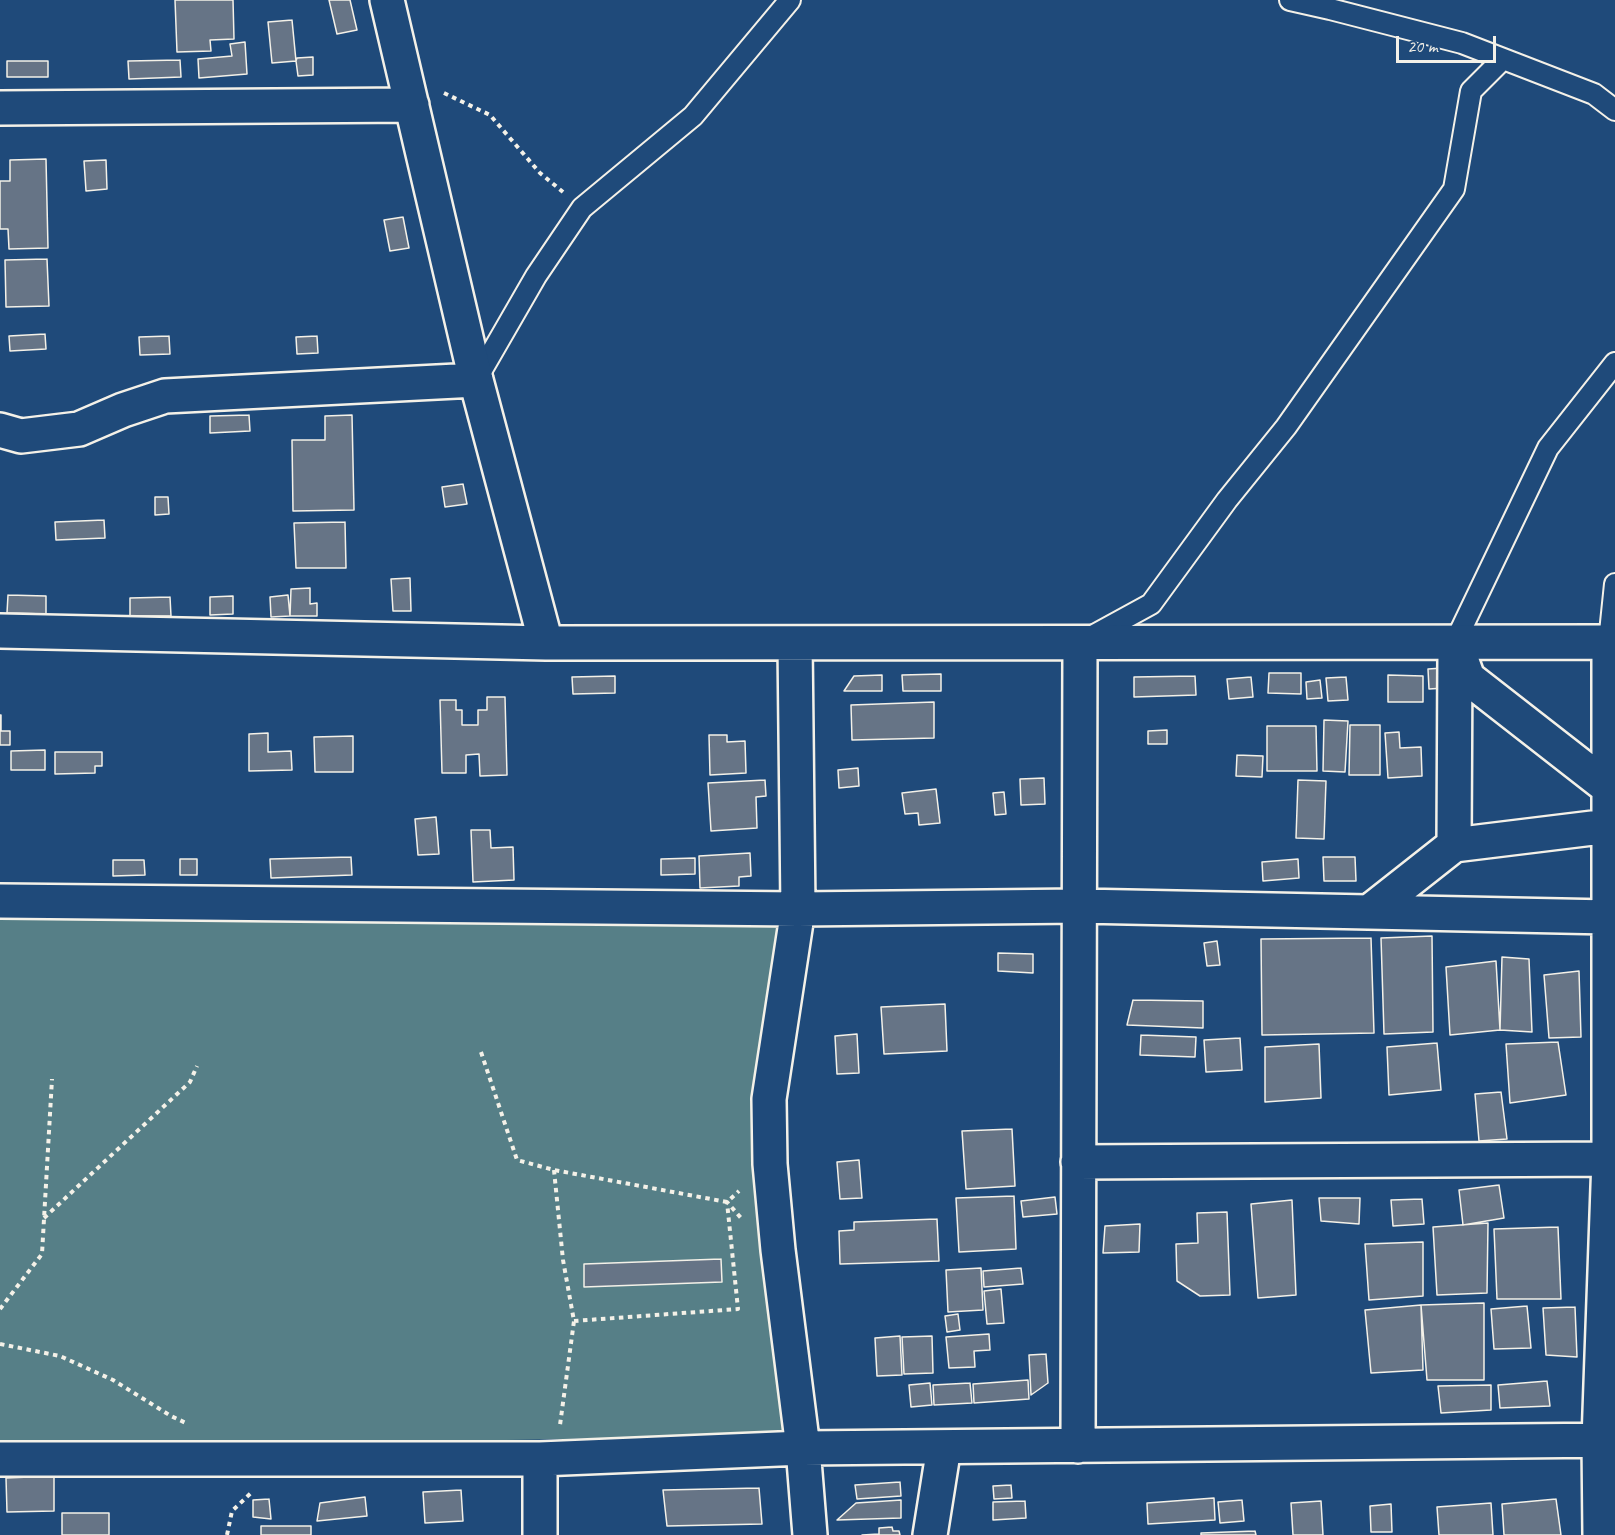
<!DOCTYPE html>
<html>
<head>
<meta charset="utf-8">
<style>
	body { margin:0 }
	#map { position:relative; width:1615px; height:1535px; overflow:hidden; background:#1f4a7a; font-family:Caveat,sans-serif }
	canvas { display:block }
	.scale { position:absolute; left:1396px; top:36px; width:100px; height:27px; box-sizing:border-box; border:3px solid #f4f1e8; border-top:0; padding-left:8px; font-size:18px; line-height:21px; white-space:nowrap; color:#f4f1e8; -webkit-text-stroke:4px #1f4a7a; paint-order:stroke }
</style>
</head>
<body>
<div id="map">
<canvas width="1615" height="1535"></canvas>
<div class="scale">20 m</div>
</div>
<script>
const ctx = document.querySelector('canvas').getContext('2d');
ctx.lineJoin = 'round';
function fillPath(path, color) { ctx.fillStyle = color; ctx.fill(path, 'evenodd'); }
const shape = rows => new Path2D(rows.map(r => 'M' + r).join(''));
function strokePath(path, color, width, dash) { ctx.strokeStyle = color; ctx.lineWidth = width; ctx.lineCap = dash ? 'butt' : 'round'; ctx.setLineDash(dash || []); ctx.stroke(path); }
const green = shape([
	[0,919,782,921,789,1435,0,1449]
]);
const building = shape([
	[175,0,233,0,234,39,210,40,211,51,177,52,175,0],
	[329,0,350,0,357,30,337,34,329,0],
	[292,20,296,61,272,63,268,22,292,20],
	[245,42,247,74,199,78,198,59,232,56,230,44,245,42],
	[313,57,313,75,298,76,296,61,297,58,313,57],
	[180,60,181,77,129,79,128,61,180,60],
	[7,61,48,61,48,77,7,77,7,61],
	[46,159,48,248,9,249,8,229,0,229,0,181,10,181,10,160,46,159],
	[106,160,107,189,86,191,84,161,106,160],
	[403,217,409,248,390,251,384,220,403,217],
	[47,259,49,306,6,307,5,260,47,259],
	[45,334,46,349,10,351,9,336,45,334],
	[169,336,170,354,140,355,139,337,169,336],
	[317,336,318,353,297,354,296,337,317,336],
	[249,415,250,431,210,433,210,416,249,415],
	[352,415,354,510,293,511,292,440,325,440,325,416,352,415],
	[463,484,467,504,445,507,442,487,463,484],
	[155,497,168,497,169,514,155,515,155,497],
	[104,520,105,538,56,540,55,522,104,520],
	[345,522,346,568,296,568,294,523,345,522],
	[410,578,411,611,393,611,391,579,410,578],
	[310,588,310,604,317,603,317,616,290,616,291,589,310,588],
	[8,595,46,596,46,614,7,613,8,595],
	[288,595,290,616,271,617,270,597,288,595],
	[233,596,233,614,210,615,210,597,233,596],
	[170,597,171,616,130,616,130,598,170,597],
	[1443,668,1445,688,1429,689,1428,669,1443,668],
	[1269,673,1301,673,1301,694,1268,693,1269,673],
	[941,674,941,691,903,691,902,675,941,674],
	[882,675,882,691,844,691,854,676,882,675],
	[1388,675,1423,676,1423,702,1388,702,1388,675],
	[615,676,615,693,573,694,572,677,615,676],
	[1195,676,1196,695,1134,697,1134,677,1195,676],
	[1251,677,1253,697,1229,699,1227,679,1251,677],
	[1346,677,1348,700,1328,701,1326,678,1346,677],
	[1320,680,1322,698,1307,699,1306,682,1320,680],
	[487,697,505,697,507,775,480,776,479,754,466,755,466,773,442,773,440,700,456,700,456,710,462,710,462,725,478,725,478,710,487,710,487,697],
	[934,702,934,738,852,740,851,705,934,702],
	[0,715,1,715,1,731,10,731,10,745,0,745,0,715],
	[1324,720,1348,721,1345,772,1323,771,1324,720],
	[1350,725,1380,725,1380,775,1349,775,1350,725],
	[1267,726,1316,726,1317,771,1267,771,1267,726],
	[1167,730,1167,744,1148,744,1148,731,1167,730],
	[1399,732,1400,748,1421,747,1422,776,1388,778,1385,733,1399,732],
	[268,733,268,752,291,751,292,770,249,771,249,734,268,733],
	[709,735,727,735,727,742,745,741,746,773,710,775,709,735],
	[353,736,353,772,315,772,314,737,353,736],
	[45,750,45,770,11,770,11,751,45,750],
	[55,752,102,752,102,766,95,766,95,773,55,774,55,752],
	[1237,755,1263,756,1262,777,1236,776,1237,755],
	[858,768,859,786,839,788,838,770,858,768],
	[1044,778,1045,804,1021,805,1020,779,1044,778],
	[765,780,766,796,756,797,757,828,711,831,708,783,765,780],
	[1298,780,1326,781,1324,839,1296,838,1298,780],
	[936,789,940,823,919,825,918,813,905,814,902,793,936,789],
	[1004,792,1006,814,995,815,993,793,1004,792],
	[436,817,439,854,418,855,415,819,436,817],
	[471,830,490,830,491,848,513,847,514,880,473,882,471,830],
	[750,853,751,876,739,877,739,886,700,888,699,856,750,853],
	[351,857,352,875,271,878,270,859,351,857],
	[1323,857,1355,857,1356,881,1324,881,1323,857],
	[695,858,695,874,661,875,661,859,695,858],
	[180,859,197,859,197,875,180,875,180,859],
	[1298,859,1299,878,1263,881,1262,862,1298,859],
	[113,860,144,860,145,875,113,876,113,860],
	[1432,936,1433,1032,1384,1034,1381,938,1432,936],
	[1371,938,1374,1033,1262,1035,1261,939,1371,938],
	[1217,941,1220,965,1207,966,1204,943,1217,941],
	[998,953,1033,954,1033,973,998,971,998,953],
	[1502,957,1529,959,1532,1032,1500,1030,1502,957],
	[1496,961,1500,1030,1450,1035,1446,967,1496,961],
	[1579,971,1581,1037,1549,1038,1544,975,1579,971],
	[1133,1000,1203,1001,1203,1028,1127,1025,1133,1000],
	[945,1004,947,1051,884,1054,881,1007,945,1004],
	[857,1034,859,1073,837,1074,835,1036,857,1034],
	[1141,1035,1196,1037,1195,1057,1140,1055,1141,1035],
	[1240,1038,1242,1070,1206,1072,1204,1040,1240,1038],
	[1558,1042,1566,1095,1510,1103,1506,1044,1558,1042],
	[1437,1043,1441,1090,1389,1095,1387,1047,1437,1043],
	[1319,1044,1321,1098,1265,1102,1265,1047,1319,1044],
	[1501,1092,1507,1139,1479,1141,1475,1094,1501,1092],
	[1012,1129,1015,1186,966,1189,962,1131,1012,1129],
	[859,1160,862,1198,840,1199,837,1162,859,1160],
	[1499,1185,1504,1218,1463,1225,1459,1190,1499,1185],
	[1014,1196,1016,1249,959,1252,956,1198,1014,1196],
	[1055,1197,1057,1214,1023,1217,1021,1201,1055,1197],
	[1319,1198,1360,1198,1359,1224,1321,1221,1319,1198],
	[1422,1199,1424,1224,1393,1226,1391,1200,1422,1199],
	[1292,1200,1296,1295,1258,1298,1251,1204,1292,1200],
	[1227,1212,1230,1295,1200,1296,1177,1281,1176,1244,1198,1243,1197,1213,1227,1212],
	[937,1219,939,1261,840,1264,839,1231,854,1230,854,1222,937,1219],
	[1488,1223,1487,1293,1437,1295,1433,1227,1488,1223],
	[1140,1224,1139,1252,1103,1253,1105,1226,1140,1224],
	[1558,1227,1561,1299,1497,1299,1494,1229,1558,1227],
	[1423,1242,1423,1296,1369,1300,1365,1244,1423,1242],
	[721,1259,722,1282,584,1287,584,1264,721,1259],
	[981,1268,983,1310,948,1312,946,1270,981,1268],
	[1021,1268,1023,1284,984,1287,983,1271,1021,1268],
	[1001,1289,1004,1323,987,1324,984,1291,1001,1289],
	[1484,1303,1484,1380,1427,1380,1421,1305,1484,1303],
	[1421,1305,1423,1370,1371,1373,1365,1310,1421,1305],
	[1527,1306,1531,1348,1494,1349,1491,1309,1527,1306],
	[1575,1307,1577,1357,1546,1355,1543,1308,1575,1307],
	[958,1314,960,1330,947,1332,945,1316,958,1314],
	[989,1334,990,1350,974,1351,975,1367,949,1368,946,1337,989,1334],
	[900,1336,902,1375,877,1376,875,1338,900,1336],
	[932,1336,933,1373,904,1374,902,1337,932,1336],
	[1046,1354,1048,1383,1031,1395,1029,1355,1046,1354],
	[1028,1380,1029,1399,974,1403,973,1384,1028,1380],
	[1547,1381,1550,1406,1500,1408,1498,1385,1547,1381],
	[930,1383,932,1405,911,1407,909,1385,930,1383],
	[970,1383,972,1403,934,1405,933,1385,970,1383],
	[1491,1385,1491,1410,1441,1413,1438,1386,1491,1385],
	[54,1476,54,1511,7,1512,6,1478,54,1476],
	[900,1482,901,1496,857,1499,855,1485,900,1482],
	[1011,1485,1012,1498,994,1499,993,1486,1011,1485],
	[759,1488,762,1524,667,1526,663,1490,759,1488],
	[461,1490,463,1521,425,1523,423,1492,461,1490],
	[365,1497,367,1516,317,1521,320,1503,365,1497],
	[1214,1498,1215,1520,1148,1524,1147,1503,1214,1498],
	[269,1499,271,1519,253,1517,253,1500,269,1499],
	[1556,1499,1561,1535,1504,1535,1502,1504,1556,1499],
	[901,1500,901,1518,837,1520,856,1503,901,1500],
	[1242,1500,1244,1521,1220,1523,1218,1502,1242,1500],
	[1025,1501,1026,1518,993,1520,993,1502,1025,1501],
	[1321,1501,1323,1535,1293,1535,1291,1503,1321,1501],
	[1491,1503,1493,1535,1439,1535,1437,1507,1491,1503],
	[1391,1504,1392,1532,1371,1532,1370,1506,1391,1504],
	[62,1513,109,1513,109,1535,62,1535,62,1513],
	[261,1526,311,1526,311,1535,261,1535,261,1526],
	[892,1527,893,1531,899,1531,900,1535,862,1535,879,1534,879,1528,892,1527],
	[1255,1531,1256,1535,1201,1535,1201,1533,1255,1531]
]);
const path = shape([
	[444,93,490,115,540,173,563,192],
	[481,1052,517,1160,554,1170,727,1202,739,1191],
	[554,1170,563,1260,574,1321,560,1425],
	[44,1218,190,1082,197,1066],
	[0,1309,42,1254,52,1079],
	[574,1321,738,1309,727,1202,741,1218],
	[0,1344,60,1356,113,1380,171,1416,188,1424],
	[227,1535,232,1511,251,1493]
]);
const lane = shape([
	[1290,0,1330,9,1462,43,1594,94,1615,110],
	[476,380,536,276,582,208,693,116,790,0],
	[1087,639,1151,604,1227,500,1286,427,1454,189,1471,91,1503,59],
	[1455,642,1548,448,1615,363],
	[1609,642,1615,584]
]);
const street = shape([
	[387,0,476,380,546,643],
	[0,108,412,105],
	[0,430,21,436,79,429,123,410,165,396,476,380],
	[0,631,546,643,1615,642],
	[1455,642,1468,678,1609,788],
	[795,643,798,909,769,1099,770,1164,778,1250,803,1448,810,1535],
	[1454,845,1455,653],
	[0,901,798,909,1080,906,1609,917],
	[1369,912,1454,845,1609,826],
	[1078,1162,1609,1159],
	[1078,1446,1080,643],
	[0,1459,540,1459,803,1448,1615,1440],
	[540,1535,540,1459],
	[930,1535,944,1447],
	[1600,1535,1599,1440,1609,1159,1609,642]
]);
fillPath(green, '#567f87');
fillPath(building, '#667486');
strokePath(building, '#f4f1e8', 1.5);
strokePath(lane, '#f4f1e8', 24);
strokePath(street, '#f4f1e8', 38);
strokePath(path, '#f4f1e8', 4, [4.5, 4.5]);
strokePath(lane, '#1f4a7a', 20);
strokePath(street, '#1f4a7a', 33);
</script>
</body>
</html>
